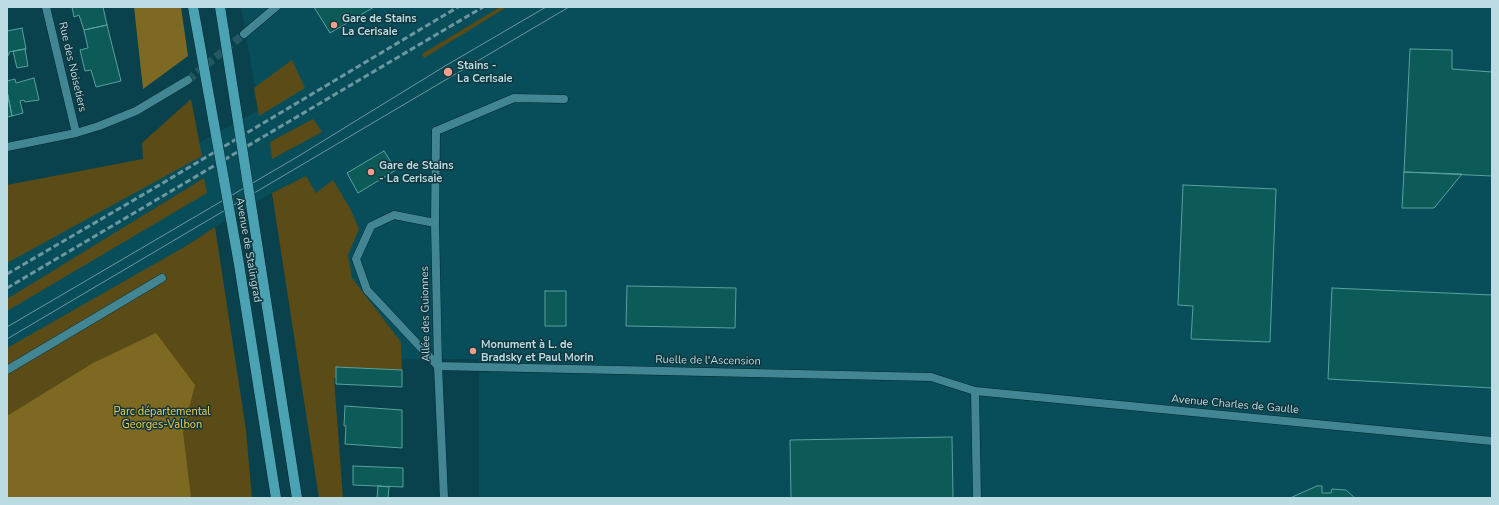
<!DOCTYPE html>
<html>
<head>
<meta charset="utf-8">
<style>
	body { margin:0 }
	#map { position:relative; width:1499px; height:505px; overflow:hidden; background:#09424c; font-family:"Nunito Sans",sans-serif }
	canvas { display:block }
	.frame { position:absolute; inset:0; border:8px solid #badbe2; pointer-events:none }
</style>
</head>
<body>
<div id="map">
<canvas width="1499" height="505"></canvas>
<div class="frame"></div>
</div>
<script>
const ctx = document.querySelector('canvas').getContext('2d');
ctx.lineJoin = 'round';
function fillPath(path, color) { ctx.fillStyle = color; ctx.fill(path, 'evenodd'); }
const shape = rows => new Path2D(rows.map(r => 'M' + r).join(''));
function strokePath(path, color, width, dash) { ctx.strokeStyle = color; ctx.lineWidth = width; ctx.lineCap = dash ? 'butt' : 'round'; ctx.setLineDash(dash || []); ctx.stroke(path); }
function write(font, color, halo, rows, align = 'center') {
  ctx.font = font + ' "Nunito Sans",sans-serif'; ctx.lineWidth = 3; ctx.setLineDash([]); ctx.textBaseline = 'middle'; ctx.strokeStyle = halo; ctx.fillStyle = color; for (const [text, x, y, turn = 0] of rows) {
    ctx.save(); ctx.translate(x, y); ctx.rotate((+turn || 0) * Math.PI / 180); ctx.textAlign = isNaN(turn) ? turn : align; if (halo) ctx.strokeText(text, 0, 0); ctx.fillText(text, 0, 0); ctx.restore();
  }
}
const built = shape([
	[241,7,1492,7,1492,498,479,498,479,359,336,360,306,176,272,193,215,227,7,362,7,243,197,144,259,110]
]);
const green = shape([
	[500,7,507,7,424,58,422,54],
	[292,60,305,88,259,116,254,88],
	[191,99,202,156,7,263,7,185,143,159,142,143],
	[313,119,322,132,272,159,270,142],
	[306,176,316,193,333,180,351,210,359,229,348,255,352,278,401,342,402,374,334,378,343,498,319,498,272,193],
	[204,178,207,193,7,311,7,299],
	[215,227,246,430,252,498,7,498,7,348,186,246]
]);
const forest = shape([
	[134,7,181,7,188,56,143,89],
	[156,333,195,385,183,432,191,498,7,498,7,416,93,363]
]);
const building = shape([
	[72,7,103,7,107,25,84,30,79,15,74,17,72,7],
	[314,7,374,7,330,33,314,7],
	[107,25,121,81,96,87,91,70,85,71,80,50,88,48,84,30,107,25],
	[22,28,26,49,9,52,9,55,7,55,7,31,22,28],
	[25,49,28,66,17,68,13,51,25,49],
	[1410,49,1452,50,1452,69,1492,72,1492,176,1404,172,1410,49],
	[34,78,39,100,25,102,24,100,20,101,23,113,12,116,7,91,7,81,15,79,16,83,34,78],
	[7,91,12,116,7,117,7,91],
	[384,151,396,170,358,193,347,173,384,151],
	[1404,172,1462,174,1434,208,1402,208,1404,172],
	[1183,185,1276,189,1270,342,1191,339,1193,306,1178,305,1183,185],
	[627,286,736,288,735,328,626,326,627,286],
	[1332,288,1492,295,1492,388,1328,379,1332,288],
	[545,291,566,291,566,326,545,326,545,291],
	[336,367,402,370,402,387,336,384,336,367],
	[345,406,402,410,402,448,345,444,346,426,344,426,345,406],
	[952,437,953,498,791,498,790,440,952,437],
	[353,466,403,468,403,487,353,485,353,466],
	[378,486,389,487,388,498,377,498,378,486],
	[1317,486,1322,486,1322,493,1331,493,1332,489,1346,490,1355,498,1290,498,1317,486]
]);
const streetTunnel = shape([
	[188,80,244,34]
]);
const lane = shape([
	[436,131,514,98,564,99],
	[435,223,394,215,371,226,356,259,367,290,438,366],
	[7,370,162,278]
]);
const street = shape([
	[46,7,76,133],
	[244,34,276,7],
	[436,131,435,223,438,366,444,498],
	[7,147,76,133,99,126,136,111,188,80],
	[438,366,931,377,975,391,1492,441],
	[975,391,977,498]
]);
const primary = shape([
	[193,7,199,40],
	[220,7,224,32],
	[260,262,297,498],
	[239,264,276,498]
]);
const tram = shape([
	[7,327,297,157,445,66,546,7],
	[7,339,569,7]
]);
const rail = shape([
	[7,274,151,190,458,7],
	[7,288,483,7]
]);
const primaryBridge = shape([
	[224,32,260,262],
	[199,40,239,264]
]);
const markers = [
	[334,25,4,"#f49d8b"],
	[448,72,5,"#f49d8b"],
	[371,172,4,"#f49d8b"],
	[473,351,4,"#f49d8b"]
];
const poiNames = [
	["Gare de Stains",342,19],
	["La Cerisaie",342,32],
	["Stains -",457,66],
	["La Cerisaie",457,79],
	["Gare de Stains",379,166],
	["- La Cerisaie",379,179],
	["Monument à L. de",481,345],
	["Bradsky et Paul Morin",481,358]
];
const streetNames = [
	["Rue des Noisetiers",72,67,77],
	["Avenue de Stalingrad",248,250,80],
	["Allée des Guionnes",426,314,-91],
	["Ruelle de l'Ascension",708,361,1],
	["Avenue Charles de Gaulle",1235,405,5]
];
const parkNames = [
	["Parc départemental",162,412],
	["Georges-Valbon",162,425]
];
fillPath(built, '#084e5a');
fillPath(green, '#5a4b17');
fillPath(forest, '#7d6921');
fillPath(building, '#0c5b59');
strokePath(building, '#59a09e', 1);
strokePath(streetTunnel, '#245962', 8, [8, 4]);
strokePath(lane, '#01272e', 9);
strokePath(street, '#01272e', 9);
strokePath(primary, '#01272e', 11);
strokePath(lane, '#428694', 8);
strokePath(street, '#428694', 8);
strokePath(primary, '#4aa2b3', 10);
strokePath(tram, '#6c97a0', 1);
strokePath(rail, '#6c97a0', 3, [6, 3]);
strokePath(primaryBridge, '#01272e', 11, []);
strokePath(primaryBridge, '#4aa2b3', 10);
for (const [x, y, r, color] of markers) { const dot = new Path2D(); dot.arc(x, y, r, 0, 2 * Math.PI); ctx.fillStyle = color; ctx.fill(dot); strokePath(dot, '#12363d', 1.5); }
write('bold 11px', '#badbe2', '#12363d', poiNames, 'left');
write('11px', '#badbe2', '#12363d', streetNames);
write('11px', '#f4cf52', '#12363d', parkNames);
</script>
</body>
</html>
